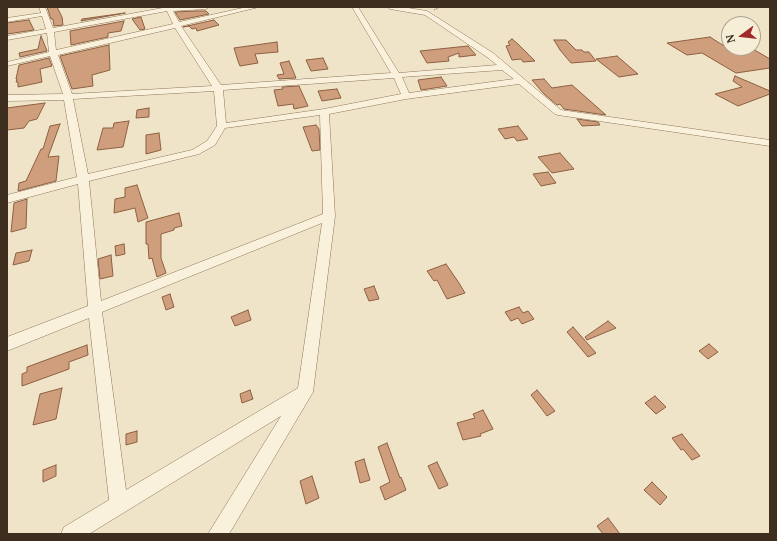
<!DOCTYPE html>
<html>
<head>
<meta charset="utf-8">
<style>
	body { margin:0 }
	#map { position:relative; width:777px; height:541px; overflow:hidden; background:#f0e4c8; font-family:"PT Serif",serif }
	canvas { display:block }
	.frame { position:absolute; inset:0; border:8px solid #3d2e20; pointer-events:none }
	.north { position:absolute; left:721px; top:16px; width:40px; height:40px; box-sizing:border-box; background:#f7eed8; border:1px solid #ada18e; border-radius:50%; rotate:255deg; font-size:11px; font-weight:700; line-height:16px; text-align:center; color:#3d2e20 }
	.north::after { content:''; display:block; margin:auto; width:14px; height:18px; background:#9e2a2b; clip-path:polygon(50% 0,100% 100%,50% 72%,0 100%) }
</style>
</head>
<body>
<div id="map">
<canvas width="777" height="541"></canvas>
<div class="frame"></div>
<div class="north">N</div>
</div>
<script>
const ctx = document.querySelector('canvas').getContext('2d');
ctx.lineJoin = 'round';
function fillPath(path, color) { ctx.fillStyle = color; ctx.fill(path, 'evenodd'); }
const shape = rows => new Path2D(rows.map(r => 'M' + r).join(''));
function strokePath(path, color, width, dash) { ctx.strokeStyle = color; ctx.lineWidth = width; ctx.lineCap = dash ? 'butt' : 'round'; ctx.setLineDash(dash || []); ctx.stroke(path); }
const building = shape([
	[47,7,57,7,62,17,63,25,54,26,53,19,51,19,47,7],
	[196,11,206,11,209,14,180,20,175,12,196,11],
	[125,13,81,21,82,19,125,13],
	[141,17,145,29,140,30,132,19,141,17],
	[29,20,34,30,7,34,7,23,29,20],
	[214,20,219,25,197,31,196,28,192,29,189,26,183,27,214,20],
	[124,21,121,31,108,33,108,37,71,45,70,31,124,21],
	[41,36,47,51,20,57,19,53,38,49,41,36],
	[710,37,732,51,751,48,770,59,770,68,736,73,702,53,687,55,667,43,710,37],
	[512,39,518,44,535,61,523,62,521,59,512,60,506,46,510,45,508,42,512,39],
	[554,40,566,40,576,50,582,50,584,52,589,52,596,61,571,63,560,50,554,40],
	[277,42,278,52,255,54,258,63,240,66,238,61,234,48,277,42],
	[109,45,110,70,92,75,93,86,72,89,60,56,109,45],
	[468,46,476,55,459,57,459,53,448,57,449,61,427,63,420,51,468,46],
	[617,56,638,74,619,77,596,59,617,56],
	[49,58,52,66,40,69,42,82,18,87,18,82,16,82,17,79,16,79,19,65,49,58],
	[323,58,328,69,311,71,306,60,323,58],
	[289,61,296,78,279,79,277,75,284,74,280,63,289,61],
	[735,76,770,91,770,94,738,106,715,94,742,87,733,81,735,76],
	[441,77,447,86,421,90,418,80,441,77],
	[544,79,552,88,572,85,606,115,564,109,560,104,557,105,544,94,532,80,544,79],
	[299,86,308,106,294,109,293,104,278,106,274,90,283,89,282,87,299,86],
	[337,89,341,98,322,101,318,91,337,89],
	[45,103,37,119,29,121,24,128,7,130,7,108,45,103],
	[149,108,149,117,136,118,137,110,149,108],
	[577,119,598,122,600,125,582,126,577,119],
	[129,121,123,147,97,150,103,128,113,128,114,123,129,121],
	[60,124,48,157,59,156,56,181,18,191,19,183,26,181,41,149,43,149,50,126,60,124],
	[316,125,319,129,320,150,312,151,303,127,316,125],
	[518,126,528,139,517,141,514,137,505,139,498,129,518,126],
	[159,133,161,150,146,154,146,135,159,133],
	[560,153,574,169,552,173,538,157,560,153],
	[548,172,556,183,541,186,533,174,548,172],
	[137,185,148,218,138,222,135,208,114,213,115,199,125,197,125,188,137,185],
	[27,199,26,228,11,232,14,203,27,199],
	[179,213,182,226,174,228,174,230,161,234,161,258,166,273,157,277,152,258,149,259,148,244,146,244,146,222,179,213],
	[124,244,125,254,116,256,115,246,124,244],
	[32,250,29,261,13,265,16,253,32,250],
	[111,255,113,276,100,279,98,259,111,255],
	[446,264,459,283,465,293,447,299,437,280,434,281,427,271,446,264],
	[374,286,379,299,369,301,364,289,374,286],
	[170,294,174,307,166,310,162,297,170,294],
	[519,307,523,313,528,311,534,319,522,324,518,318,511,321,505,312,519,307],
	[248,310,251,320,235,326,231,317,248,310],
	[608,321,616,328,587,340,585,337,608,321],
	[573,327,596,353,588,357,567,332,573,327],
	[709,344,718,352,708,359,699,351,709,344],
	[87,345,88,355,69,362,69,369,22,386,22,374,27,372,27,367,87,345],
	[62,388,56,419,33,425,40,394,62,388],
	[250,390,253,399,242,403,240,394,250,390],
	[537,390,555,411,547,416,531,395,537,390],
	[655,396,666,407,656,414,645,403,655,396],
	[483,410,493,429,480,434,481,436,463,440,457,423,475,418,473,414,483,410],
	[137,431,137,442,126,445,126,434,137,431],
	[682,434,689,443,700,456,692,460,683,449,681,450,672,438,682,434],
	[387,443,400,478,401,477,406,490,385,500,380,487,390,482,378,447,387,443],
	[364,459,370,480,360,483,355,462,364,459],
	[437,462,448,485,439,489,428,466,437,462],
	[56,465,56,476,43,482,43,470,56,465],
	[312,476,319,498,306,504,300,481,312,476],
	[652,482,667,497,660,505,644,490,652,482],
	[608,518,620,534,603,534,597,526,608,518]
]);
const path = shape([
	[434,10,440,7]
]);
const street = shape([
	[39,7,45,7,53,28,168,7,209,7,206,9,173,11,179,22,247,7,259,7,181,26,221,85,391,73,352,7,358,7,399,73,497,65,487,57,425,15,390,9,387,7,402,7,427,11,493,53,561,110,770,140,770,146,558,115,555,114,519,84,406,99,329,114,335,216,313,392,229,534,208,534,281,416,89,534,61,534,64,527,109,500,89,318,7,351,7,337,88,306,78,184,7,203,7,195,77,177,64,100,7,101,7,95,63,94,50,56,7,66,7,62,49,52,47,33,7,40,7,36,46,29,42,16,7,22,7,18,41,13,39,7],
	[167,11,173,24,56,50,54,32,167,11],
	[175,28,212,86,72,94,58,55,175,28],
	[502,70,514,79,409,93,402,77,502,70],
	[394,78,401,94,324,109,226,123,223,90,394,78],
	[214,91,217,126,207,141,192,150,88,174,73,99,214,91],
	[320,115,323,214,101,301,89,181,199,154,215,145,225,128,320,115],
	[322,223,298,388,126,490,102,312,322,223]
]);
fillPath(building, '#cf9f7d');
strokePath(building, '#8d5f41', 1);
strokePath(street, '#8d765c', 1);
strokePath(path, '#8d765c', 1, [1.5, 1]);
fillPath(street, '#faf1dc');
</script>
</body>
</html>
